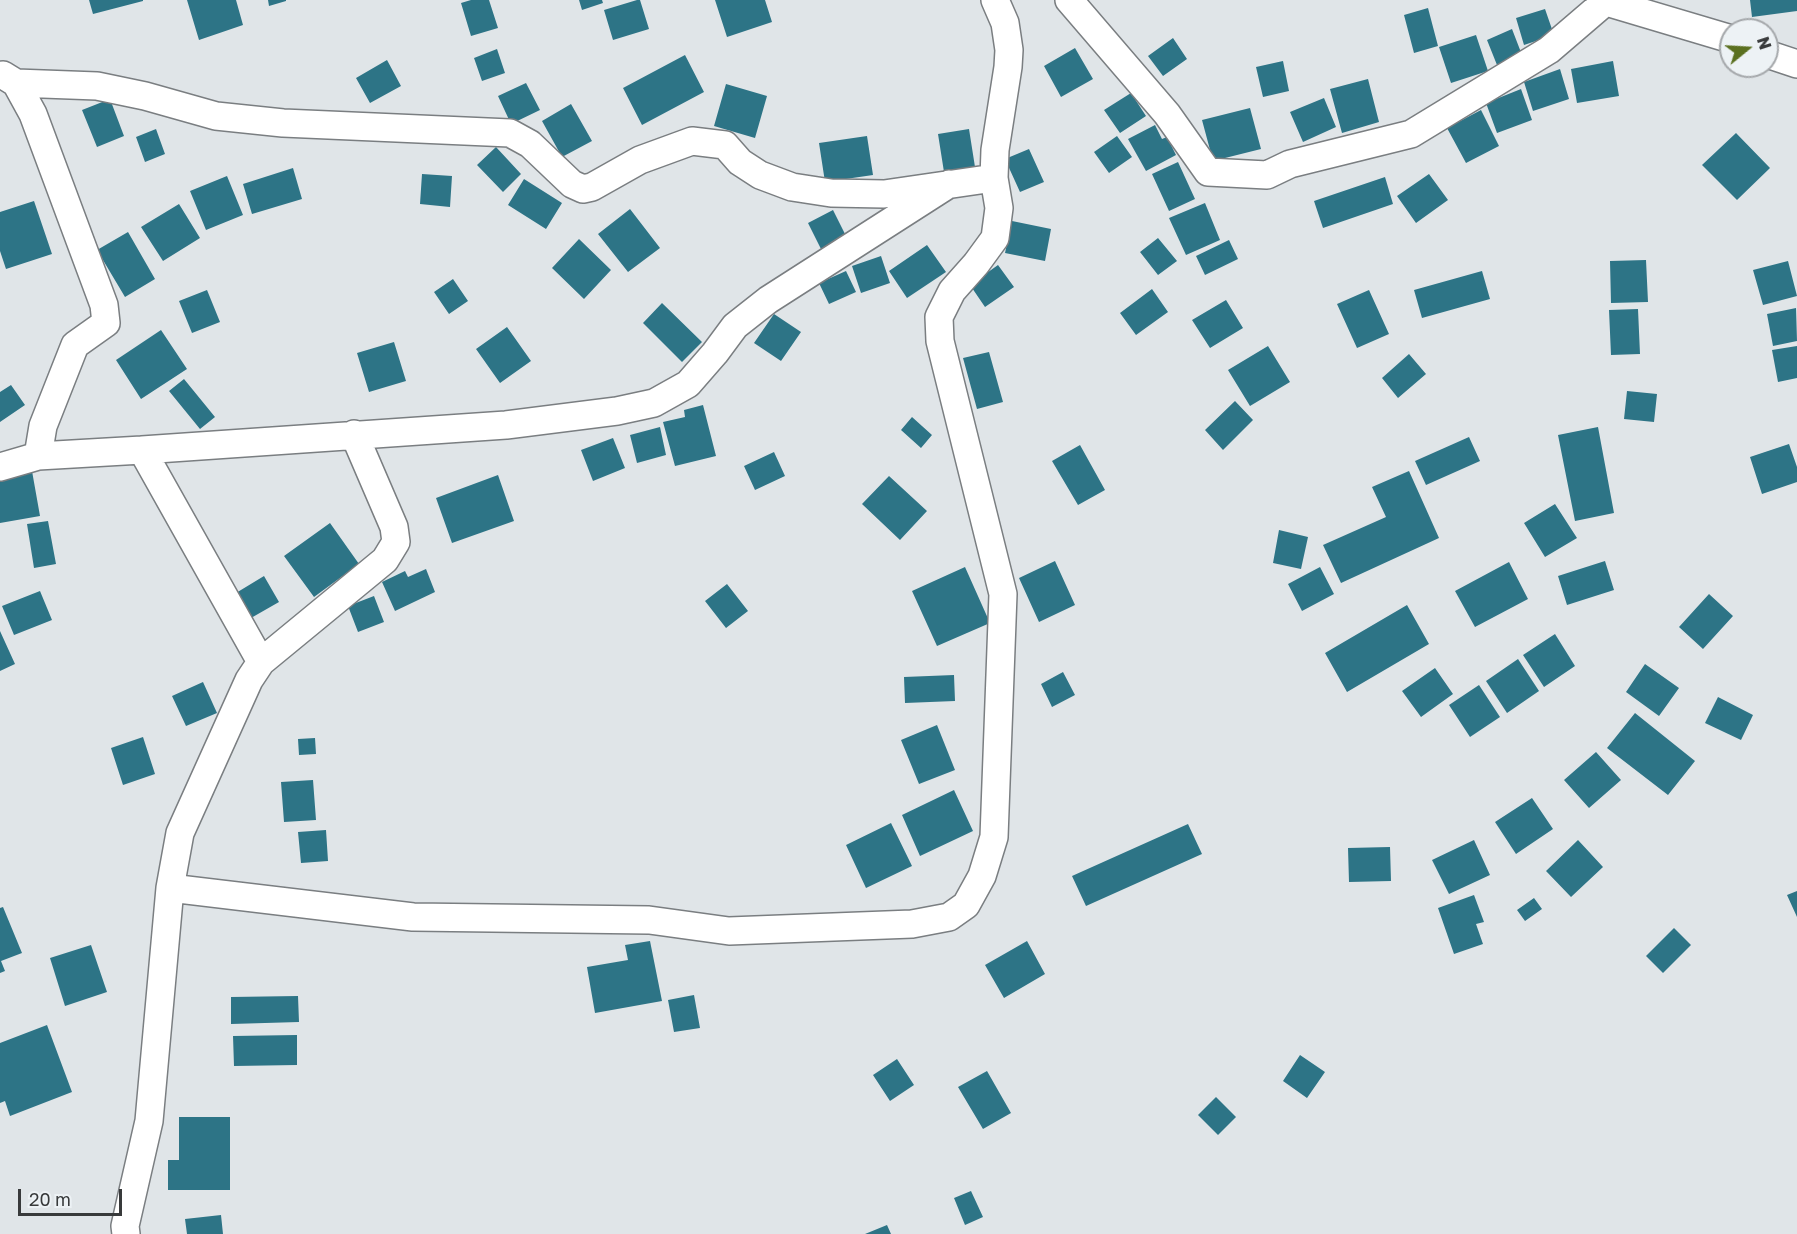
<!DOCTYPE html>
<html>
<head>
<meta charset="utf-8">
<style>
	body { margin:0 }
	#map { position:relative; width:1797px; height:1234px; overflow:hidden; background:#e0e5e8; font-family:"Golos Text",sans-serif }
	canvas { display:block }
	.north { position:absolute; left:1719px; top:18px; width:60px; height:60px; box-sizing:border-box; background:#edf2f5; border:2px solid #a5a8ab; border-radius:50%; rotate:72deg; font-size:16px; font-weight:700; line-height:24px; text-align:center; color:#383a3b }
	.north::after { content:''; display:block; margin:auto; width:21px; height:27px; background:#5b7020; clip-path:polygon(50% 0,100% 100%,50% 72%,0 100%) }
	.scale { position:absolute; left:18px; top:1189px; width:104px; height:27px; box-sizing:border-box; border:3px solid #383a3b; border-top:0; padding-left:8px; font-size:18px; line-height:21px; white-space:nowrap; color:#383a3b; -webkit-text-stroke:4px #edf2f5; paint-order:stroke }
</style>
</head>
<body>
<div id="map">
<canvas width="1797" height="1234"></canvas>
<div class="north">N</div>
<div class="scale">20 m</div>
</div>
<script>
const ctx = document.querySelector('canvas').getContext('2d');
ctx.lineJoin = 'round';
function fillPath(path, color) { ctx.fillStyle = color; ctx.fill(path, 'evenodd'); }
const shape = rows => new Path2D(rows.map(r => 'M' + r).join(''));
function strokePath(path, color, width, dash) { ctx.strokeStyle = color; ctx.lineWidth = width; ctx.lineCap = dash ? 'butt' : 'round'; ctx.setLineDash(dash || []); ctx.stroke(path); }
const building = shape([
	[89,0,143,0,143,1,93,14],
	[187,0,236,0,243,25,199,40],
	[268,0,286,0,286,1,269,6],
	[471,0,489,0,498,28,471,36,461,3],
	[579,0,602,0,603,3,582,10],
	[637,0,640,0,649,29,613,40,604,10],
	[715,0,765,0,772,22,727,37],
	[1750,0,1797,0,1797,11,1752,17],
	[1428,8,1438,46,1414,53,1404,15],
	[1545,9,1554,35,1524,45,1516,18],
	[1512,29,1522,55,1497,65,1487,40],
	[1476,35,1488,71,1451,83,1439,47],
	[1173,38,1187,59,1163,76,1148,56],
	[1075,48,1093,79,1061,97,1044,66],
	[497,49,505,73,482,81,474,58],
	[685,55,704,92,642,125,623,88],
	[387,60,401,86,370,103,356,78],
	[1283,61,1289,91,1263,97,1256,67],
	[1613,61,1619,96,1577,103,1571,69],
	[1560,69,1569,99,1533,111,1524,82],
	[1368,79,1379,122,1342,133,1330,89],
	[526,83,540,110,511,124,498,96],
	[726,84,767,96,755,138,714,126],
	[1521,89,1532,120,1497,133,1486,103],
	[1131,93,1146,116,1120,133,1104,110],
	[1324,98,1336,127,1303,142,1290,112],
	[110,99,124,136,97,147,82,110],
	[571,104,592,141,562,157,542,121],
	[1250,108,1261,149,1213,161,1202,120],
	[1481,110,1499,146,1466,163,1447,128],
	[1155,125,1162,139,1167,137,1176,155,1146,171,1128,139],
	[156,129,165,154,145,162,136,137],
	[969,129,975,167,944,172,938,134],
	[1736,133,1770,168,1737,200,1702,165],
	[867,136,873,175,825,182,819,143],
	[1117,136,1132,157,1109,173,1094,152],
	[496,147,521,174,503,192,477,165],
	[1029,149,1044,182,1020,192,1005,159],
	[1178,162,1195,199,1169,211,1152,174],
	[293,168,302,199,252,214,243,184],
	[422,174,452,176,450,207,420,204],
	[1429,174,1448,200,1416,223,1397,196],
	[227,176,243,215,206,230,190,191],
	[1385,177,1393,204,1323,228,1314,201],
	[524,179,562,203,546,229,508,205],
	[34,201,52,254,6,269,0,251,0,212],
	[1205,203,1220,240,1186,255,1169,218],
	[179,204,200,238,163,261,141,227],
	[630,209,660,248,628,272,598,234],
	[833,210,846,236,821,249,808,223],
	[1012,221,1051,229,1045,261,1005,253],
	[128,232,155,279,125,297,97,250],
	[1158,238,1177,261,1158,275,1140,252],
	[579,239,611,270,584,299,552,268],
	[1229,240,1238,259,1205,275,1196,256],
	[927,245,946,272,907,298,889,271],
	[881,256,890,283,861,293,852,266],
	[1646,260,1648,302,1611,303,1610,261],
	[1788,261,1797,296,1763,305,1753,270],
	[998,265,1014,287,985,307,970,285],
	[846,271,856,292,829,304,819,283],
	[1482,271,1490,299,1422,318,1414,290],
	[453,279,468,301,449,314,434,292],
	[1152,289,1168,312,1136,335,1120,313],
	[207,290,220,322,192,333,179,301],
	[1369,290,1389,334,1357,348,1337,304],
	[1226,300,1243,328,1210,348,1192,320],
	[662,303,702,342,682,362,643,323],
	[1796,308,1797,341,1773,346,1767,314],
	[1638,309,1640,354,1611,355,1609,310],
	[774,314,801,332,781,361,754,343],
	[507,327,531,361,500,383,476,349],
	[161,330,187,369,141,399,116,360],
	[394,342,406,381,369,392,357,353],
	[1268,346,1290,382,1250,406,1228,370],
	[1797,346,1797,378,1778,382,1772,350],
	[989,352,1003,402,977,409,963,358],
	[1409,354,1426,374,1398,398,1382,378],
	[184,379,215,417,200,429,169,391],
	[11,385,25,405,0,422,0,392],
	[1627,391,1657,394,1654,422,1624,419],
	[1235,401,1253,420,1223,450,1205,430],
	[703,405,716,456,675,466,663,422,685,417,684,410],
	[912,417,932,435,921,448,901,430],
	[660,427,666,455,637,463,630,435],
	[1598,427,1614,513,1575,521,1558,435],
	[1469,437,1480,461,1426,485,1415,461],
	[613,438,625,468,593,481,581,450],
	[1789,444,1797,467,1797,482,1762,494,1750,457],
	[1080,445,1105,490,1078,505,1052,461],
	[774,452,785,476,755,490,744,466],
	[32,471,40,516,0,523,0,477],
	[1409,471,1439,538,1341,583,1323,545,1386,517,1372,487],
	[498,475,514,521,452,543,436,498],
	[889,476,927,511,900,540,862,504],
	[1555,504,1577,538,1545,557,1524,523],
	[48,521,56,564,34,568,27,524],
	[330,523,359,564,314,597,284,556],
	[1279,530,1308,537,1301,569,1273,563],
	[1055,561,1075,605,1039,622,1019,578],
	[1605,561,1614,590,1567,605,1558,576],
	[1509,562,1528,599,1475,627,1455,591],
	[965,567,990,623,937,646,912,591],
	[1320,567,1334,594,1302,611,1288,584],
	[426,569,435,592,395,611,382,582,405,571,408,577],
	[264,576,279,602,251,618,236,593],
	[727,584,748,611,726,628,705,601],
	[40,591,52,620,14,635,2,606],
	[1709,594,1733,616,1703,649,1679,627],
	[374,596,384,622,358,632,348,606],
	[1407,605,1429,644,1347,692,1325,653],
	[0,631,15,664,0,671],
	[1555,634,1575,666,1544,687,1523,655],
	[1518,659,1539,691,1507,713,1486,681],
	[1645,664,1679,688,1659,716,1626,692],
	[1435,668,1453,694,1421,717,1402,691],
	[1063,672,1075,695,1052,707,1041,684],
	[954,675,955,701,905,703,904,677],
	[203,682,217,713,186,726,172,696],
	[1479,685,1500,717,1470,737,1449,705],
	[1718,697,1753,715,1741,740,1705,723],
	[1635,713,1695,761,1668,795,1607,748],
	[937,725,955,770,919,784,901,740],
	[143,737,155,774,123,785,111,748],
	[315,738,316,754,299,755,298,739],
	[1596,752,1621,780,1589,808,1564,780],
	[313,780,316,820,284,822,281,782],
	[954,790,973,831,920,856,902,815],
	[1532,798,1553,829,1516,854,1495,822],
	[891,823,912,866,866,888,846,845],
	[1188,824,1202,854,1086,906,1072,876],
	[326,830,328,861,301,863,298,832],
	[1474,840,1490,875,1449,894,1432,860],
	[1578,840,1603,867,1571,897,1546,871],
	[1390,847,1391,881,1349,882,1348,848],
	[1797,891,1797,917,1787,895],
	[1474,895,1484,922,1476,924,1483,944,1454,954,1438,908],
	[1534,898,1542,909,1525,921,1517,910],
	[3,907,22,953,1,961,5,971,0,973,0,908],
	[1674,928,1691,945,1663,973,1646,956],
	[650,941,662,1001,595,1013,587,967,628,960,625,945],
	[1027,941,1045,974,1004,998,985,965],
	[91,945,107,992,65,1006,50,958],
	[694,995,700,1028,674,1032,668,1000],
	[298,996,299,1022,231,1024,231,997],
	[47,1025,72,1092,10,1116,5,1101,0,1103,0,1043],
	[297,1035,297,1065,234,1066,233,1036],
	[1300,1055,1325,1072,1307,1098,1283,1081],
	[897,1059,914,1085,890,1101,873,1075],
	[987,1071,1011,1113,983,1129,958,1087],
	[1216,1097,1236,1117,1218,1135,1198,1115],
	[179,1117,230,1117,230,1190,168,1190,168,1160,179,1160],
	[971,1191,983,1217,965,1225,954,1198],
	[221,1215,223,1234,187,1234,185,1219],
	[887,1225,891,1234,865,1234]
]);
const minor = shape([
	[1069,0,1167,114,1208,172,1267,175,1290,164,1411,134,1549,50,1605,2],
	[1600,0,1731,39],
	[1767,54,1797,64],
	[3,75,16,83,33,114,104,305,106,323,75,345,43,426,38,456],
	[16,83,97,86,145,96,216,116,283,123,510,133,530,144,572,184,583,189,592,187,640,160,692,141,725,145,740,162,760,175,792,187,831,193,884,194,994,178],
	[0,467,38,456,142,450],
	[261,662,142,450,506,425,617,411,654,403,688,384,715,353,735,326,768,300,949,184],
	[170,888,413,917,649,920,729,931,912,924,949,917,966,905,982,876,994,837,1003,594,940,341,939,317,952,291,976,264,995,238,999,208,994,178,995,150,1008,67,1009,50,1005,23,995,0],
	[126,1234,125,1226,149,1121,170,888,180,833,249,680,261,662,385,560,396,542,394,527,354,434]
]);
fillPath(building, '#2d7486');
strokePath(minor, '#7a7e81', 30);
strokePath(minor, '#fff', 27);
</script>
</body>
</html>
